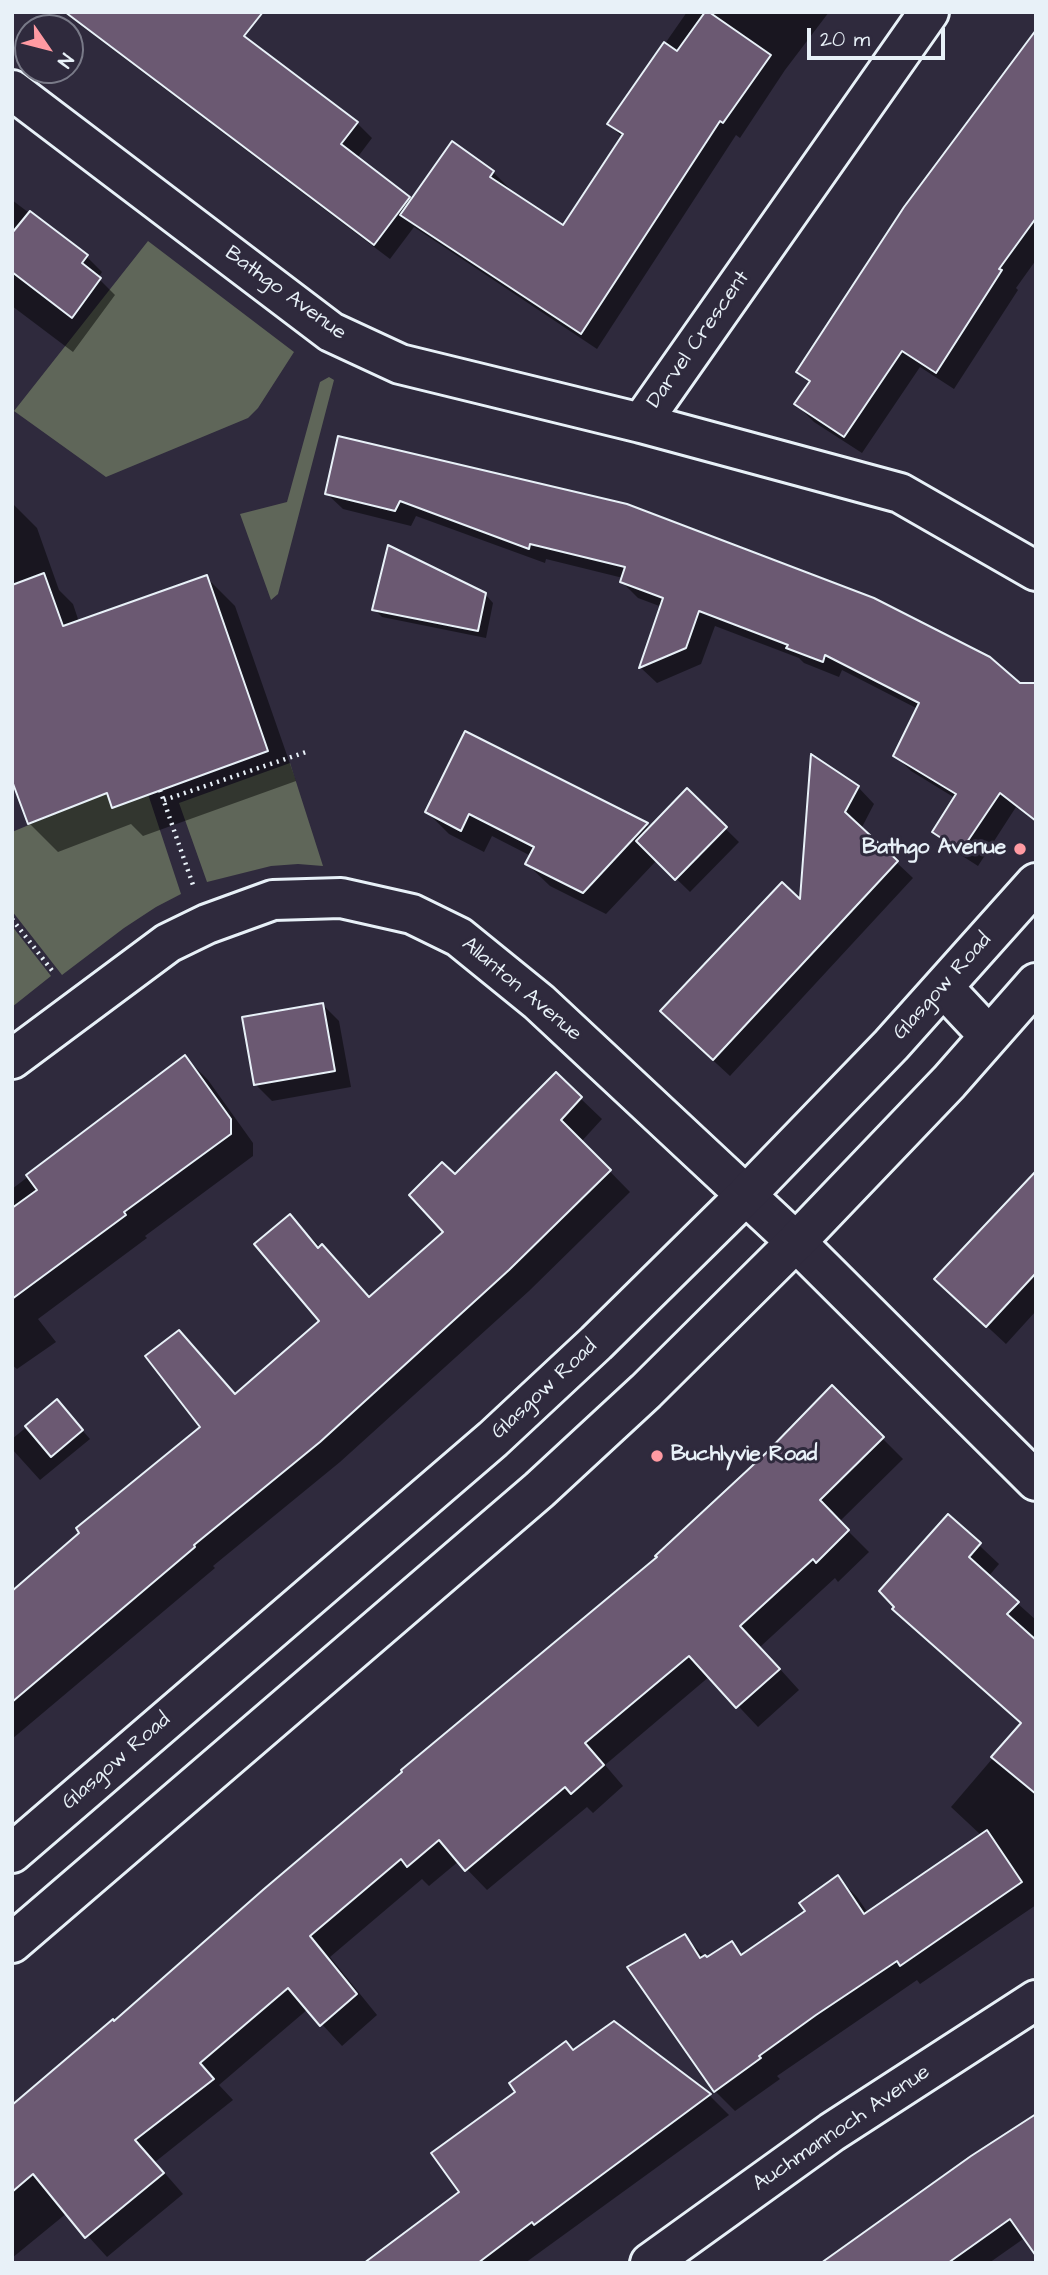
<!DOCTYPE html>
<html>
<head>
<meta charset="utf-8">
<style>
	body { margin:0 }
	#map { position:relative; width:1048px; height:2275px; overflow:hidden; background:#2f2a3d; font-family:"Architects Daughter",sans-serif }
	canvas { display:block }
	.frame { position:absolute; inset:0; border:14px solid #e8f1f8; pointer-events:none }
	.north { position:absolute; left:14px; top:14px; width:70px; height:70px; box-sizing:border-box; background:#2f2a3d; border:2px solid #797a88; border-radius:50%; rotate:125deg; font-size:19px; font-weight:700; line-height:28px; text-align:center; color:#e8f1f8 }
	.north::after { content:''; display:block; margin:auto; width:24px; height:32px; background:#ff9aa2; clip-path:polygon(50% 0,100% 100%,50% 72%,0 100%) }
	.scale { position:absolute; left:807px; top:28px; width:138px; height:32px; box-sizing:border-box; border:4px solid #e8f1f8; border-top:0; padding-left:9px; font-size:21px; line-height:24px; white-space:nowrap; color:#e8f1f8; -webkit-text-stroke:5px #2f2a3d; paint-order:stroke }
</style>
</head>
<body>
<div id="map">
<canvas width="1048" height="2275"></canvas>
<div class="frame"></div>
<div class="north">N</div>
<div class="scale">20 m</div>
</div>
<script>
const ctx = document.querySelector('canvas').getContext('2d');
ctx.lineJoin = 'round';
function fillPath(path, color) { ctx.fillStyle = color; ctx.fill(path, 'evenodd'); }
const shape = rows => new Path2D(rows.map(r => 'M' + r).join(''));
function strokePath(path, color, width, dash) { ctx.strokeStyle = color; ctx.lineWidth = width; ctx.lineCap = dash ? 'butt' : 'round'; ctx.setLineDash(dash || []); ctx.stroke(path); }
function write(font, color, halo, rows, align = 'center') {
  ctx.font = font + ' "Architects Daughter",sans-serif'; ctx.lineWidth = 6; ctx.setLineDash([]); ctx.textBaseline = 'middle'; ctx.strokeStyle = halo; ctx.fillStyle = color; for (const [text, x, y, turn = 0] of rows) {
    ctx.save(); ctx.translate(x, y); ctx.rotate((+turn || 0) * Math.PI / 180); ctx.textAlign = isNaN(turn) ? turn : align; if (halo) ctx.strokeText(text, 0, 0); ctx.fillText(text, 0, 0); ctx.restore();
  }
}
const green = shape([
	[148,241,294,352,258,408,248,418,106,477,14,411],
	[329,377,334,380,278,594,271,600,240,514,287,502,320,382],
	[290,763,323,866,298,864,271,866,207,882,179,803],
	[104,786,112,808,148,794,181,894,156,907,124,928,62,975,12,911,12,832,91,799],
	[12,926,51,976,12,1007]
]);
const shadow = shape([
	[63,12,196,12,357,123,372,138,357,158,412,201,493,172,509,188,507,190,564,228,623,138,609,124,687,12,829,12,785,70,740,138,736,135,597,349,414,227,390,259],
	[1036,34,1036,260,1016,288,1018,290,954,389,920,367,862,453,814,422,796,404,810,383,799,371],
	[12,200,86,256,102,272,98,278,115,295,73,352,12,306],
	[340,438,1020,685,1036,684,1036,822,1016,807,978,866,950,848,934,832,955,798,911,771,895,755,918,709,842,670,839,677,804,663,799,658,715,626,701,664,657,683,641,668,662,607,638,598,622,582,623,578,546,559,545,563,416,516,411,526,343,509,326,493],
	[12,503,37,528,59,590,73,604,79,622,206,577,235,606,296,781,143,836,131,824,58,852,29,823,12,775],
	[485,594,493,603,486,638,382,617,374,609],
	[466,734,651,828,687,791,739,842,690,892,657,860,606,914,550,886,527,864,531,856,492,836,484,852,449,834,427,812],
	[813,757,858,787,874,804,861,829,913,878,730,1076,678,1028,802,903],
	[323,1005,339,1021,351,1087,272,1101,255,1084],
	[185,1057,208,1080,253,1143,253,1156,145,1236,147,1238,38,1319,56,1342,17,1369,12,1365,12,1189],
	[556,1075,602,1119,581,1142,630,1192,529,1291,340,1462,213,1566,215,1568,12,1739,12,1593,203,1427,179,1332,236,1395,321,1321,290,1216,370,1298,445,1232,455,1177],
	[1036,1173,1036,1311,1006,1344,936,1279],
	[832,1388,903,1459,839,1522,869,1552,838,1582,835,1578,760,1647,799,1690,758,1727,710,1676,605,1765,623,1786,593,1813,587,1807,487,1890,459,1861,429,1886,422,1879,330,1957,377,2015,342,2046,308,2009,219,2085,233,2100,155,2162,183,2194,107,2257,67,2213,12,2258,12,2111,659,1557,767,1455],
	[57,1402,90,1439,40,1480,12,1449,12,1439],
	[948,1516,999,1564,988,1577,1036,1620,1036,1905,920,1984,917,1980,777,2076,780,2079,735,2111,715,2091,684,1936,707,1959,732,1943,743,1955,807,1911,838,1878,857,1897,868,1913,982,1836,951,1807,1022,1724,914,1628],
	[614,2023,710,2096,729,2115,525,2263,367,2263,461,2192,574,2051],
	[1036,2115,1036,2230,989,2263,823,2263]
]);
const building = shape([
	[65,12,263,12,244,36,358,122,341,144,410,197,374,245,65,12],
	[705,12,709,12,771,55,723,123,720,121,581,334,400,215,452,141,494,171,490,177,563,225,623,134,607,124,664,42,677,51,705,12],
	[1036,30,1036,218,999,269,1002,270,936,373,902,351,844,437,794,404,810,381,796,372,904,207,1036,30],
	[30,211,88,255,82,263,101,278,72,318,12,272,12,233,30,211],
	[338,436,627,504,874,598,990,657,1020,683,1036,683,1036,821,1000,793,961,851,932,832,956,794,893,756,919,703,825,655,823,662,786,648,788,645,699,611,686,648,639,668,663,598,620,582,625,567,530,544,529,549,400,501,395,511,325,494,338,436],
	[388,545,486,593,478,631,372,610,388,545],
	[44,573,63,626,207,575,268,751,112,808,107,793,28,824,12,781,12,585,44,573],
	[465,731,648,823,583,893,525,864,534,847,469,814,461,831,425,812,465,731],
	[811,754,859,786,845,812,898,861,713,1060,660,1011,782,882,800,899,811,754],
	[687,788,727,827,675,880,636,841,687,788],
	[323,1003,335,1071,254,1085,242,1017,323,1003],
	[185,1055,231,1119,231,1134,124,1212,126,1215,12,1299,12,1208,37,1190,26,1175,185,1055],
	[556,1072,582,1097,561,1120,611,1170,509,1270,320,1442,194,1545,195,1547,12,1702,12,1591,79,1533,76,1528,200,1427,145,1356,179,1330,235,1394,319,1321,254,1244,290,1214,318,1248,322,1244,369,1297,443,1232,409,1195,442,1162,455,1174,556,1072],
	[1036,1171,1036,1273,986,1327,934,1279,1036,1171],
	[832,1385,884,1437,820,1500,849,1530,816,1563,813,1559,740,1626,780,1669,736,1708,689,1656,585,1743,604,1765,571,1794,565,1787,465,1871,439,1840,407,1867,401,1859,310,1936,357,1994,320,2026,288,1988,200,2063,214,2079,135,2140,164,2173,85,2238,33,2174,12,2192,12,2105,113,2019,114,2021,264,1889,402,1772,401,1770,657,1557,655,1556,766,1453,832,1385],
	[57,1399,83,1430,51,1457,25,1426,57,1399],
	[948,1514,981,1543,969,1557,1019,1602,1007,1614,1036,1640,1036,1794,991,1757,1021,1723,892,1609,894,1607,879,1591,948,1514],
	[987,1830,1022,1882,900,1966,897,1961,816,2015,759,2056,761,2058,714,2092,627,1967,685,1934,700,1958,705,1955,707,1957,732,1941,741,1955,805,1911,799,1903,838,1875,864,1914,987,1830],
	[614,2021,711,2094,534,2225,532,2222,478,2263,364,2263,459,2192,431,2153,515,2092,509,2083,566,2041,573,2050,614,2021],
	[1036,2114,1036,2256,1010,2219,948,2263,821,2263,971,2156,1036,2114]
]);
const path = shape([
	[160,790,193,885],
	[164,800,309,751],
	[12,919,54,973]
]);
const street = shape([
	[929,12,641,423,900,493,1036,571],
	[12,90,331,332,400,364,641,423],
	[12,1059,168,943,207,924,273,900,341,898,412,914,459,937,539,1002,796,1242,1036,1481],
	[650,2263,832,2132,1036,2000]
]);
const primary = shape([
	[943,987,989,1036],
	[12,1853,493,1439,596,1343,746,1195,891,1045,1036,883],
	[12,1943,539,1490,646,1391,796,1242,949,1082,1036,983]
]);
const markers = [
	[1020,849,7,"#ff9aa2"],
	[657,1456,7,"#ff9aa2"]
];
const streetNames = [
	["Bathgo Avenue",285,294,36],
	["Darvel Crescent",699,340,-55],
	["Glasgow Road",943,987,-48],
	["Allanton Avenue",521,990,40],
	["Glasgow Road",545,1390,-43],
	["Glasgow Road",117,1762,-41],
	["Auchmannoch Avenue",842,2129,-34]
];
const poiNames = [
	["Bathgo Avenue",1006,849],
	["Buchlyvie Road",671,1456,"left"]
];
fillPath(green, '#5f6659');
fillPath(shadow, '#0007');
fillPath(building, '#6b5972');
strokePath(building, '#e8f1f8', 2);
strokePath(street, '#e8f1f8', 44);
strokePath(primary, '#e8f1f8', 44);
strokePath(path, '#e8f1f8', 4.5, [2, 5]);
strokePath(street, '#2f2a3d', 38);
strokePath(primary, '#2f2a3d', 38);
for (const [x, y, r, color] of markers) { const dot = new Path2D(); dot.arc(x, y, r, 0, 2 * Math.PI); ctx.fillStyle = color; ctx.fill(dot); strokePath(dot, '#2f2a3d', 2.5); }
write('21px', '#e8f1f8', '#2f2a3d', streetNames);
write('bold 21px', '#e8f1f8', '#2f2a3d', poiNames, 'right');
</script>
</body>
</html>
